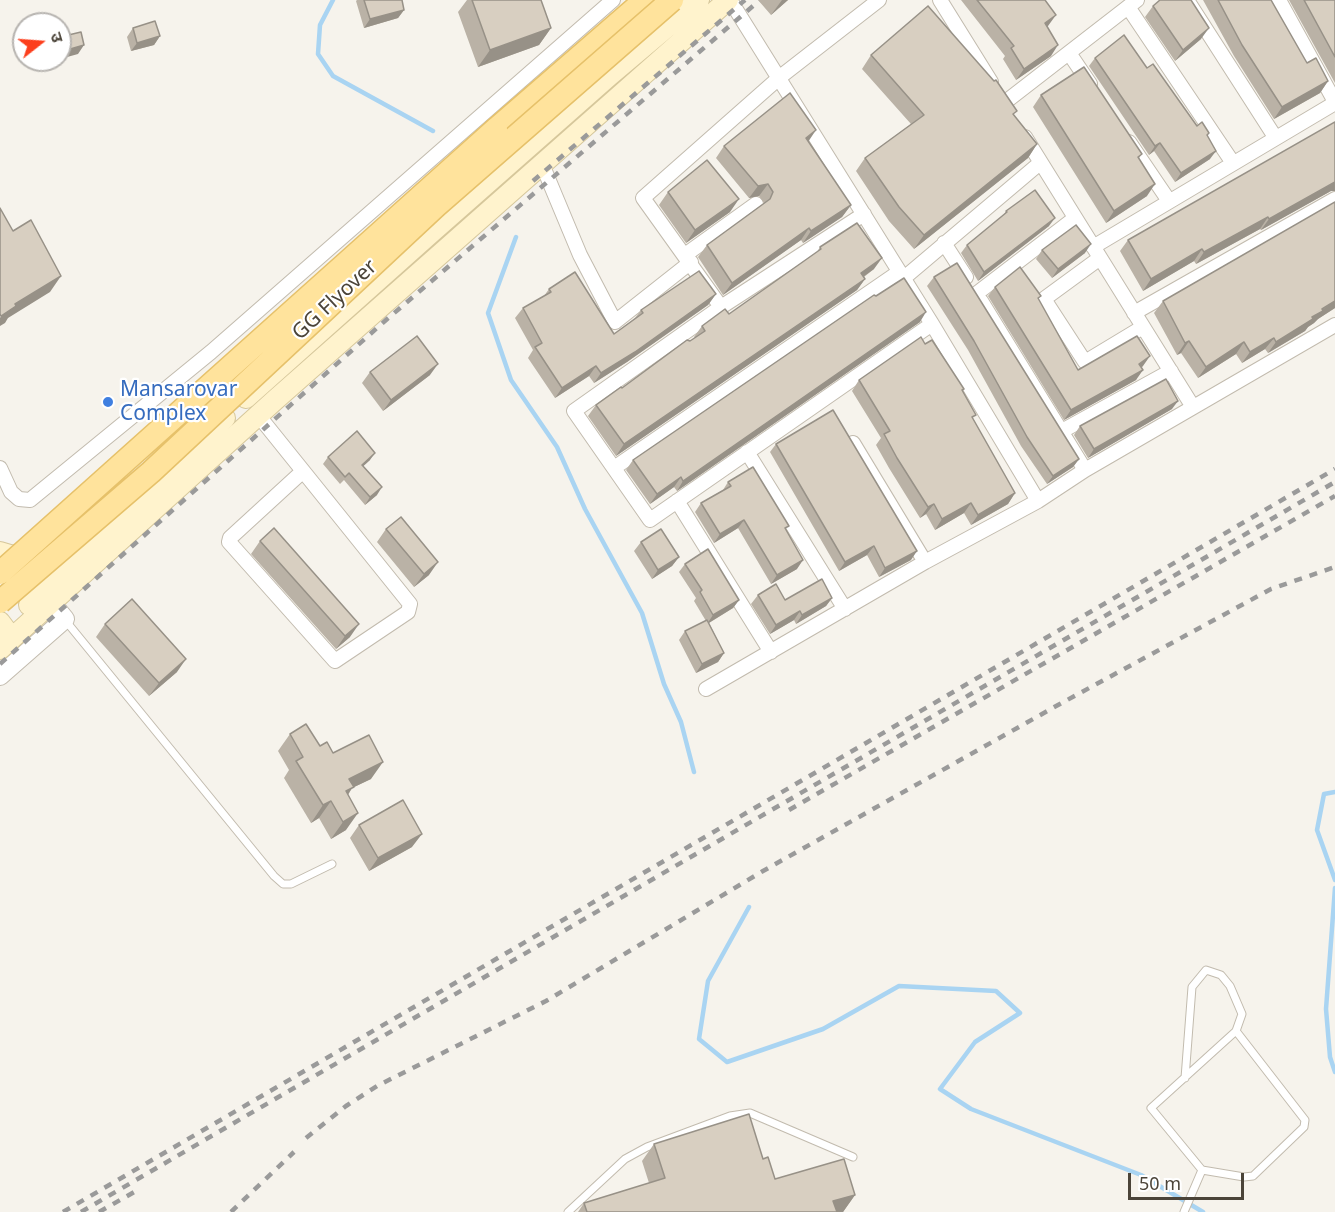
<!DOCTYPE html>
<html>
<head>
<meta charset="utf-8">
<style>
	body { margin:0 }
	#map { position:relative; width:1335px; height:1212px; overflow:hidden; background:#f6f3ec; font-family:"Noto Sans","Noto Sans Devanagari",sans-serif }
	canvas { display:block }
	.north { position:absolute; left:12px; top:12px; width:60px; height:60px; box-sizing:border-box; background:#fff; border:2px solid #b7b4b0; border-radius:50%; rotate:73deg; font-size:16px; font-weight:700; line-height:24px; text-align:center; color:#4b4439 }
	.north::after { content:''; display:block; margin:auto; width:21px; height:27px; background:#fc3f1d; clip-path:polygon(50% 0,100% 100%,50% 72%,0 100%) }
	.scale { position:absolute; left:1128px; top:1173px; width:116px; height:27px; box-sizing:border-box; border:3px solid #4b4439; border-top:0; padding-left:8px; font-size:18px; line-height:21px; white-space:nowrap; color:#4b4439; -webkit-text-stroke:4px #fff; paint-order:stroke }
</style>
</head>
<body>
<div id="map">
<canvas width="1335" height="1212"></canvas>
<div class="north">उ</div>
<div class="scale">50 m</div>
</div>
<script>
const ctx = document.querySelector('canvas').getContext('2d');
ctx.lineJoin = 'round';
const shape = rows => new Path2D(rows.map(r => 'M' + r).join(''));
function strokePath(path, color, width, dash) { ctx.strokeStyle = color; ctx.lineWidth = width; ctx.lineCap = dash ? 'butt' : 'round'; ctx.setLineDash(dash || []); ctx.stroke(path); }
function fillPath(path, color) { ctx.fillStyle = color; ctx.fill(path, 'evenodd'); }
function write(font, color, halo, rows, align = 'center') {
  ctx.font = font + ' "Noto Sans",sans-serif'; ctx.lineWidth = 4.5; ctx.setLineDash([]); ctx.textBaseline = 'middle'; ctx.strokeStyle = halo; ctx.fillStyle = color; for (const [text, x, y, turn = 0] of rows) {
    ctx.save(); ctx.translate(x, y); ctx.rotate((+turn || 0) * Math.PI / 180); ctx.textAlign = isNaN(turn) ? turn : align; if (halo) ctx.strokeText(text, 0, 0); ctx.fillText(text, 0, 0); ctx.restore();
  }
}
const stream = shape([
	[333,0,320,25,318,54,333,76,433,131],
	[516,237,488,313,511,380,557,447,585,509,642,613,664,684,681,722,694,772],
	[1335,792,1324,794,1317,830,1335,880],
	[1335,888,1326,1009,1330,1057,1335,1072],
	[749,907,708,981,699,1039,727,1062,823,1029,899,986,996,991,1020,1013,975,1042,940,1089,971,1109,1141,1175,1203,1212]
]);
const service = shape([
	[65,620,274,876,283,884,291,884,332,864],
	[1202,1170,1244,1177,1253,1176,1304,1127,1305,1120,1236,1031],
	[568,1212,625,1159,647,1147,730,1116,750,1113,853,1157],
	[1184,1212,1202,1170,1151,1108,1236,1031,1242,1014,1230,986,1221,975,1206,970,1192,987,1185,1078]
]);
const minor = shape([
	[730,0,932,324,1038,501],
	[940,0,991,82],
	[1187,0,1275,137],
	[1279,0,1335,102],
	[1128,7,1233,163],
	[1069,53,1090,84],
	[1004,103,1137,0],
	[1025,137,1193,407],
	[1129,142,1169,201],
	[542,164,580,255,615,322,691,262],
	[864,214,721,307,574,411,650,520,932,324],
	[944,243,966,277],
	[1093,247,1335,103],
	[685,255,756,204],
	[1100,258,1044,299,1085,362,1143,327],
	[904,278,1040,163],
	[976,294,1075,218],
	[981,301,1085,470],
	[721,307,643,198,780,77,879,0],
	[1134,313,1335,199],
	[258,415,410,604,408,612,335,661,229,542,230,538,302,472],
	[1062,431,1171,371],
	[853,443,925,562],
	[747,452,845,609],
	[0,468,11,492,19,499,30,500,211,352,613,0],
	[614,468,899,272],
	[677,501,771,652],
	[706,689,925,562,1038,501,1085,470,1335,325]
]);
const tertiary = shape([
	[0,676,65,619,51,602]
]);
const secondary = shape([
	[246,398,432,232,609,76,699,0],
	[0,552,10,555,63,558],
	[29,605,225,418],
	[0,622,12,638],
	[0,649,275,400,728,0]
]);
const primary = shape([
	[496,129,645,0]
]);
const rail = shape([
	[533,181,745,0],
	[0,664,386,320,760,0],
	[789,810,1335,496],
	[306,1138,346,1106,377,1086,546,1001,763,871,1058,705,1271,589,1335,567],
	[63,1212,1335,469],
	[81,1212,1335,482],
	[99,1212,136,1191],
	[231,1212,294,1152]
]);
const primaryBridge = shape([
	[0,573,496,129],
	[0,602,151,472,436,206,672,0]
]);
const wall = shape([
	[357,0,402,0,404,10,398,18,364,28,356,1],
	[467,0,541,0,551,28,539,45,478,67,458,12],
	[758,0,788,0,771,15],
	[961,0,1045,0,1048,26,1047,27,1051,56,1016,80,1003,59,1005,56],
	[1203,0,1271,0,1307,63,1328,81,1320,93,1274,119,1234,56],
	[1289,0,1335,0,1335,83],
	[1153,6,1201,39,1175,61,1145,17],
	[133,28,160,36,154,45,131,51,127,37],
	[871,55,1014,115,1037,144,1028,158,914,249,889,221,856,171,865,158,911,124,862,69],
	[1095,58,1197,126,1207,136,1210,159,1175,182,1154,151,1149,155,1089,66],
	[1041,95,1142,154,1139,158,1147,196,1106,223,1033,107],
	[808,142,851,205,842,217,803,243,801,240,723,295,698,257,707,245,764,203,759,196,749,198,716,158,724,146],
	[1331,191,1261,230,1260,229,1196,264,1194,261,1143,291,1120,251,1128,240],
	[668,192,730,212,686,243,659,205],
	[1335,202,1335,308,1318,319,1314,323,1308,327,1305,331,1268,353,1265,349,1242,363,1236,354,1198,378,1181,353,1177,355,1154,313,1163,301],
	[1006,211,1049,226,978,281,961,253,967,245,1003,216],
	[820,247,874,269,864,277,865,279,857,290,616,456,588,416,596,405,622,388,695,338,694,337,702,326,729,314,817,252],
	[1042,250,1085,253,1052,278,1036,259],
	[934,277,1079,459,1073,467,1047,484,1021,446,968,350,927,286],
	[995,287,1041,296,1038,299,1078,370,1143,366,1141,368,1136,380,1064,420,988,296],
	[549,289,614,334,635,318,641,310,716,294,708,305,627,362,594,383,589,376,555,398,528,358,533,350,515,318,523,308,544,296],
	[876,296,920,322,677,491,674,487,650,504,626,470,633,460],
	[925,344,963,391,973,419,1015,493,1008,504,971,525,964,513,935,530,926,514,920,518,889,468,876,445,881,438,852,391,859,380],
	[370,372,430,375,383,411,362,383],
	[1172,409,1088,458,1074,435,1080,426],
	[776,444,911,560,879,577,867,555,839,571,770,452],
	[328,457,370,460,363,466,377,495,365,505,344,480,340,484,323,464],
	[728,482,786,530,797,569,771,584,738,528,714,543,695,512,701,503,723,490],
	[386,529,429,575,414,587,377,542],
	[260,541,350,637,336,649,251,554],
	[641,542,679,557,672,566,652,579,634,551],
	[685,564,739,600,733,608,709,623,724,653,718,662,696,673,679,640,685,631,706,621,694,601,696,598,679,572],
	[758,595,785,600,832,598,826,606,796,624,794,620,770,634,751,604],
	[105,624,177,672,149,696,96,637],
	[290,734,320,746,333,753,371,779,352,788,348,795,346,830,331,839,319,818,311,823,284,778,289,770,278,751],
	[359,825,412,847,369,871,350,838],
	[654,1144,763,1159,775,1179,855,1195,843,1212,578,1212,584,1203,649,1183,642,1161]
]);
const shadedWall = shape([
	[782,0,788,0,771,15],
	[404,10,398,18,364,28,370,19],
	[1056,15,1048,26,1037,34,1045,23],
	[551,28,539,45,478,67,490,50],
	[1209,28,1201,39,1175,61,1183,50],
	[160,36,154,45,131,51,137,43],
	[84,45,78,54,60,59,60,52],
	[1058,45,1051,56,1016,80,1024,69],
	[44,60,55,60,42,63],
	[1328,81,1320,93,1274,119,1282,107],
	[816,130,808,142,806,138],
	[1160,143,1154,151,1149,155,1155,146],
	[1037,144,1028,158,914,249,924,235],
	[1216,151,1210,159,1175,182,1181,173],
	[1335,182,1335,191,1331,191,1261,230,1269,219],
	[768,184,759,196,749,198,758,186],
	[1155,184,1147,196,1106,223,1114,211],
	[739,199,730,212,686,243,695,230],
	[851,205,842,217,803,243,811,231],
	[1268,217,1260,229,1196,264,1204,252],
	[1055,218,1049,226,978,281,984,272],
	[809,228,801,240,723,295,732,283],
	[1091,244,1085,253,1052,278,1058,269],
	[1202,249,1194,261,1143,291,1151,279],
	[882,258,874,269,853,284,861,273],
	[61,276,50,292,8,318,5,323,0,326,0,318,1,316,15,304],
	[865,279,857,290,616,456,624,444],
	[716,294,708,305,627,362,594,383,601,373],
	[1335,301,1335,308,1318,319,1314,323,1308,327,1305,331,1268,353,1276,342],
	[926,312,920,322,677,491,683,481],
	[1274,338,1265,349,1242,363,1250,352],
	[1189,341,1181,353,1177,355,1185,343],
	[1244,342,1236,354,1198,378,1206,367],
	[1150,356,1143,366,1132,374,1139,364],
	[438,364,430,375,383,411,391,400],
	[596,366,589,376,555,398,562,388],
	[1143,370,1136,380,1064,420,1071,410],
	[1178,401,1172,409,1088,458,1094,449],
	[375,453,370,460,357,472,362,465],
	[1079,459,1073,467,1047,484,1053,476],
	[681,477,674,487,650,504,657,494],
	[382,487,377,495,365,505,370,497],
	[1015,493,1008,504,971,525,978,515],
	[971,503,964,513,935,530,942,519],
	[934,504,926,514,920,518,928,507],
	[744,520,738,528,714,543,720,534],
	[874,546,867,555,839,571,845,562],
	[917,551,911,560,879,577,885,568],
	[679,557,672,566,652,579,658,570],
	[803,560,797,569,771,584,777,575],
	[438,562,429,575,414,587,424,574],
	[832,598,826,606,796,624,802,615],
	[739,600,733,608,707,624,713,615],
	[800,611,794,620,770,634,776,625],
	[359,624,350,637,336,649,345,636],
	[724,653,718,662,696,673,702,664],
	[186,659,177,672,149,696,159,683],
	[383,762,371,779,352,788,342,804,334,808,345,792,349,779],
	[331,801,319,818,311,823,323,805],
	[358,813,346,830,331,839,343,822],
	[422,834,412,847,369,871,378,858],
	[855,1195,843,1212,826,1212,833,1201]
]);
const building = shape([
	[364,0,402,0,404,10,370,19,364,0],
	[472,0,541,0,551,28,490,50,472,0],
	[977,0,1045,0,1056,15,1045,23,1058,45,1024,69,1011,48,1014,46,977,0],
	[1160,0,1191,0,1209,28,1183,50,1153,6,1160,0],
	[1218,0,1271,0,1307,63,1316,58,1328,81,1282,107,1242,45,1218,0],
	[1304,0,1335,0,1335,57,1304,0],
	[928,6,994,81,996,80,1017,111,1013,114,1037,144,924,235,899,207,865,158,924,115,871,55,928,6],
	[155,21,160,36,137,43,133,28,155,21],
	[81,32,84,45,60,52,60,37,81,32],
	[1124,35,1147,68,1153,64,1197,126,1202,122,1209,133,1207,135,1216,151,1181,173,1160,143,1155,146,1095,58,1124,35],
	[1084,67,1142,154,1138,157,1155,184,1114,211,1041,95,1084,67],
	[790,93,816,130,806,138,851,205,811,231,809,228,732,283,707,245,770,199,773,192,768,184,758,186,724,146,790,93],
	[1335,122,1335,182,1269,219,1268,217,1204,252,1202,249,1151,279,1128,240,1335,122],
	[707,160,739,199,695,230,668,192,707,160],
	[1035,190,1055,218,984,272,967,245,1007,212,1006,211,1035,190],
	[1335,202,1335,301,1322,309,1323,311,1312,317,1313,319,1276,342,1274,338,1250,352,1244,342,1206,367,1189,341,1185,343,1163,301,1335,202],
	[0,208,13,231,31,220,61,276,15,304,16,306,1,316,0,314,0,208],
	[857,223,882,258,861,273,865,279,624,444,596,405,621,387,622,388,687,340,690,341,705,331,702,326,725,309,729,314,821,249,820,247,857,223],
	[1076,225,1091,244,1058,269,1042,250,1076,225],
	[957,263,1079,459,1053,476,1027,437,974,341,934,277,957,263],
	[1020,267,1041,296,1038,298,1078,370,1137,336,1150,356,1139,364,1143,370,1071,410,995,287,1020,267],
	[699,271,716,294,635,352,601,373,596,366,562,388,535,347,542,343,523,308,551,292,549,289,575,272,614,334,643,313,641,310,699,271],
	[904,278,926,312,683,481,681,477,657,494,633,460,874,295,876,296,904,278],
	[417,336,438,364,391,400,370,372,417,336],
	[921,337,925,344,932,340,964,389,962,390,976,415,972,417,1015,493,978,515,971,503,942,519,934,504,928,507,897,458,884,434,890,431,859,380,921,337],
	[1166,379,1178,401,1094,449,1080,426,1166,379],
	[833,410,917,551,885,568,874,546,845,562,776,444,833,410],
	[357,431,375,453,362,465,382,487,370,497,349,473,345,477,328,457,357,431],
	[753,467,789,526,785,528,803,560,777,575,744,520,720,534,701,503,731,486,728,482,753,467],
	[401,517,438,562,424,574,386,529,401,517],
	[274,528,359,624,345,636,260,541,274,528],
	[661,529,679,557,658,570,641,542,661,529],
	[708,549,739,600,713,615,700,592,702,590,685,564,708,549],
	[822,579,832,598,802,615,800,611,776,625,758,595,776,584,785,600,822,579],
	[132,599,186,659,159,683,105,624,132,599],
	[707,620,724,653,702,664,685,631,707,620],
	[306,724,320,746,327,742,333,753,369,735,383,762,349,779,354,787,346,791,358,813,343,822,331,801,323,805,296,761,303,757,290,734,306,724],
	[403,800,422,834,378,858,359,825,403,800],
	[749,1114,763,1159,768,1157,775,1179,844,1159,855,1195,833,1201,837,1212,587,1212,584,1203,665,1178,654,1144,749,1114]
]);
const markers = [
	[108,402,6,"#3f7fe0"]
];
const streetNames = [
	["GG Flyover",335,300,-43]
];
const shopNames = [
	["Mansarovar",120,390],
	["Complex",120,414]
];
strokePath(stream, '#a9d4f2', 4.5);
strokePath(service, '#c2bbae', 9);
strokePath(minor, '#c2bbae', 16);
strokePath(tertiary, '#c2bbae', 20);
strokePath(secondary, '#d6c79b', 22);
strokePath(primary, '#e6c16a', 25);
strokePath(service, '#fff', 7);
strokePath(minor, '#fff', 14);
strokePath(tertiary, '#fff', 18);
strokePath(secondary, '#fff3cd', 20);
strokePath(primary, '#ffe39c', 22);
strokePath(rail, '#9a9a9a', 4.5, [8, 8]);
strokePath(primaryBridge, '#e6c16a', 25, []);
strokePath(primaryBridge, '#ffe39c', 22);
fillPath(wall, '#bab2a6');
fillPath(shadedWall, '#979187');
fillPath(building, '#d8cfc1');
strokePath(building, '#979187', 1.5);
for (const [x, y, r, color] of markers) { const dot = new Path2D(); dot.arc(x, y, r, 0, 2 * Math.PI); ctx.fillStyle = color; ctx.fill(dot); strokePath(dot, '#fff', 2); }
write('21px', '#4b4439', '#fff', streetNames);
write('21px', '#366cbe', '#fff', shopNames, 'left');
</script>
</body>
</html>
